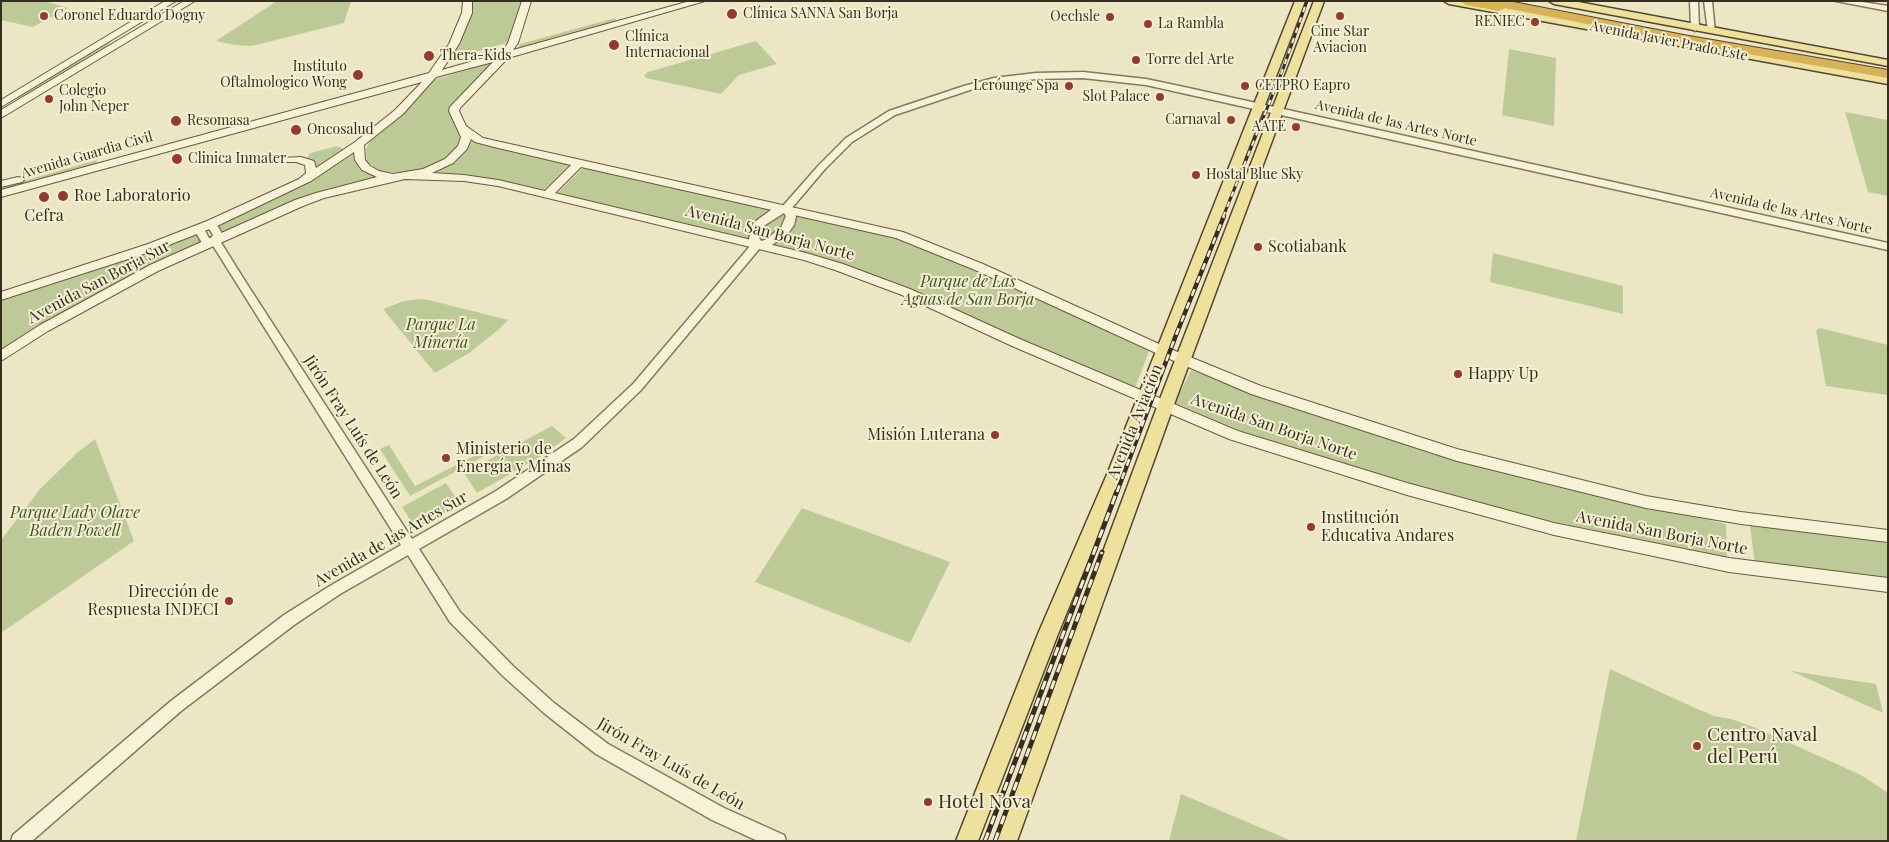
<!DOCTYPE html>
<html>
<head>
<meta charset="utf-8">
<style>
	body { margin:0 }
	#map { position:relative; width:1889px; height:842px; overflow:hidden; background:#ece6c4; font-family:"Playfair Display",serif }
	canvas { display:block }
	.frame { position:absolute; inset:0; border:2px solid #372e1f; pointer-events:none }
</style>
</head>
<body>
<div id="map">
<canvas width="1889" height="842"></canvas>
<div class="frame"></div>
</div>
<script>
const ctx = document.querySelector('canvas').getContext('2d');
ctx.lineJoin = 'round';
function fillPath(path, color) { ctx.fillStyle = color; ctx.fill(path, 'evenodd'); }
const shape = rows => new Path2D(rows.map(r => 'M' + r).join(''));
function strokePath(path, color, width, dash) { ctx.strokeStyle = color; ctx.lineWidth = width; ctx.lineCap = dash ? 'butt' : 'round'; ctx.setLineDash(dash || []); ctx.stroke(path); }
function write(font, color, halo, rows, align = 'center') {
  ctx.font = font + ' "Playfair Display",serif'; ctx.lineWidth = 4; ctx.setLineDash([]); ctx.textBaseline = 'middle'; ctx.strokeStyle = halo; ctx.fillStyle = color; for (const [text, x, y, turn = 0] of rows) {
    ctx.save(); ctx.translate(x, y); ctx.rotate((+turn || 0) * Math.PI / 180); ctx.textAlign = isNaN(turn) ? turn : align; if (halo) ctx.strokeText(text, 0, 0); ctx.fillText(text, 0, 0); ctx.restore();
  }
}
const green = shape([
	[1,1,44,1,68,8,33,27,1,20],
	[277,1,351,1,344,23,252,46,234,45,216,41],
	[471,1,522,1,509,42,449,60,463,36],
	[615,18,617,22,518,50,520,44],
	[756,41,777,64,739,75,721,94,646,78,644,75,648,72],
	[110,43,113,43,111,46,22,100,17,99,17,97,99,46],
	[1509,49,1556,58,1554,126,1502,115],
	[494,62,450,107,450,113,460,137,458,146,446,159,425,169,401,173,380,171,367,162,366,149,371,140,433,80],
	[1845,112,1888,120,1888,196,1868,192],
	[472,140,566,164,569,165,544,190,464,175,435,173,455,162,464,153],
	[337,146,344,149,344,151,320,167,316,167,315,162,307,157,311,153],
	[356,151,356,162,359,167,364,172,377,177,305,196,223,234,217,226,288,192],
	[97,160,96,164,1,193,1,189,13,184],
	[584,167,774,210,757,219,752,225,749,239,557,193],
	[779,215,785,216,783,226,770,238,762,240,759,238,764,227],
	[794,215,860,228,901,239,1037,298,1149,351,1135,388,1013,336,771,245,788,232],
	[198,235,201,242,125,279,54,317,1,350,1,299],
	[1493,253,1623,286,1623,314,1490,282],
	[418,299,429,300,508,320,498,330,469,353,435,373,383,309,404,301],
	[1820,328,1888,345,1888,395,1826,386,1816,330],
	[1191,370,1453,460,1726,524,1727,557,1550,521,1368,472,1239,430,1175,403],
	[552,426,566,438,543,455,477,493,464,473],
	[95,439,134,541,1,633,1,540,40,489,78,452],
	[389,445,415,486,480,453,483,457,410,496,380,449],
	[446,483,460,504,416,529,402,507],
	[802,508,950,562,910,643,755,582],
	[1750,525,1888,541,1888,578,1755,564],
	[1610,669,1693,707,1714,716,1731,719,1759,729,1861,775,1888,793,1888,841,1576,841],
	[1791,671,1876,684,1883,713],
	[1181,794,1292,841,1293,841,1169,841]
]);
const tertiary = shape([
	[1690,1,1698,1,1699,28,1695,31,1691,28,1690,1],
	[1704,1,1712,1,1715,33,1708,31,1704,1],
	[1836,1,1856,1,1888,6,1888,11,1836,1],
	[1083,72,1146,79,1184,87,1888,243,1888,250,1146,85,1083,78,1036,79,994,84,970,90,895,115,852,142,825,169,791,209,796,216,794,225,789,232,772,245,760,248,641,390,582,447,506,499,419,549,460,612,513,666,554,703,608,744,724,808,784,835,786,841,758,841,712,820,596,754,544,713,503,676,450,622,408,555,340,594,294,625,181,711,32,841,11,841,13,835,171,701,284,615,330,586,401,545,212,244,202,243,194,229,195,227,203,227,209,238,211,238,213,235,206,224,211,221,215,222,223,235,220,241,245,281,412,539,496,491,574,439,633,384,751,245,749,238,756,221,771,210,782,207,819,165,846,138,889,111,964,86,994,78,1036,73,1083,72],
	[784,213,786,216,781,228,765,240,761,241,759,238,765,225,784,213]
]);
const secondary = shape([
	[165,1,176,1,1,107,1,100,165,1],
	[184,1,195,1,1,118,1,110,184,1],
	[463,1,472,1,472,13,459,44,442,70,501,53,508,43,522,1,531,1,518,43,513,50,690,1,705,1,508,58,460,108,459,111,466,126,483,138,903,232,983,264,1168,348,1261,386,1457,449,1646,496,1741,512,1888,530,1888,542,1741,524,1646,508,1457,461,1251,394,1158,354,975,270,896,238,581,167,555,193,806,253,843,264,910,289,1022,340,1238,431,1407,483,1554,523,1729,558,1888,578,1888,592,1729,572,1554,535,1407,495,1229,439,1012,346,902,295,835,270,804,260,498,186,464,181,405,179,324,198,303,206,158,271,48,331,1,361,1,350,40,325,150,265,295,200,316,193,377,177,362,170,355,160,354,152,311,181,215,227,156,250,1,300,1,292,148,244,207,221,299,179,306,173,305,165,296,162,281,162,280,160,281,158,301,157,314,161,316,168,355,142,395,110,422,82,1,197,1,190,429,73,449,44,462,13,463,1],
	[493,62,450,107,449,111,461,137,458,146,445,159,423,169,393,174,379,171,370,166,365,160,364,145,403,114,436,77,493,62],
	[471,139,475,142,494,147,571,165,545,191,498,180,464,175,432,173,453,163,467,149,471,139],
	[18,177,22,178,24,180,22,182,1,187,1,181,18,177]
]);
const primary = shape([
	[1295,1,1305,1,1124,472,1058,634,978,841,956,841,1038,634,1108,472,1295,1],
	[1314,1,1324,1,1176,399,1017,841,995,841,1160,399,1314,1],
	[1444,1,1468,1,1888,77,1888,84,1449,4,1444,1],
	[1549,1,1573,1,1888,60,1888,66,1554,4,1549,1]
]);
const motorway = shape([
	[1460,1,1508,1,1689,36,1888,70,1888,78,1689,44,1505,8,1499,11,1466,5,1460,1]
]);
const railFar2 = shape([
	[1223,217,1283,69,1307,1]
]);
const railFar1 = shape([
	[1117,492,1176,335,1224,216]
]);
const rail = shape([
	[985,841,1117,491],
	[995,841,1102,552]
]);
const markers = [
	[732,14,6,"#923b2e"],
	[44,16,5,"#923b2e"],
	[1340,16,5,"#923b2e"],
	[1110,17,5,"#923b2e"],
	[1535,22,5,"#923b2e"],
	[1148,24,5,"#923b2e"],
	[614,45,6,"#923b2e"],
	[429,56,6,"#923b2e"],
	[1136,60,5,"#923b2e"],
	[358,75,6,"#923b2e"],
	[1069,86,5,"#923b2e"],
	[1245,86,5,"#923b2e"],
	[1160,97,5,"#923b2e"],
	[49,99,5,"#923b2e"],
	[1231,120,5,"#923b2e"],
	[176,121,6,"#923b2e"],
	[1296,127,5,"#923b2e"],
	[296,130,6,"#923b2e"],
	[177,159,6,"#923b2e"],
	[1196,175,5,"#923b2e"],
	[63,196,6,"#923b2e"],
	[44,197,6,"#923b2e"],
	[1258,247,5,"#923b2e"],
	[1458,374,5,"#923b2e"],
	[995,435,5,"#923b2e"],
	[446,458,5,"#923b2e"],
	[1311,527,5,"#923b2e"],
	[229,601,5,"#923b2e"],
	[1697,746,5,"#923b2e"],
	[928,802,5,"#923b2e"]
];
const farPoinames = [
	["Clínica SANNA San Borja",743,14],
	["Coronel Eduardo Dogny",54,16],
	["Oechsle",1100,17,"right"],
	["RENIEC",1525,22,"right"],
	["La Rambla",1158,24],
	["Cine Star",1340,32,"center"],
	["Aviacion",1340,48,"center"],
	["Clínica",625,37],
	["Internacional",625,53],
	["Thera-Kids",440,56],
	["Torre del Arte",1146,60],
	["Instituto",347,67,"right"],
	["Oftalmologico Wong",347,83,"right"],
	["Leróunge Spa",1059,86,"right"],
	["CETPRO Eapro",1255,86],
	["Colegio",59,91],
	["John Neper",59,107],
	["Slot Palace",1150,97,"right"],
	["Carnaval",1221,120,"right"],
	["Resomasa",187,121],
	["AATE",1286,127,"right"],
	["Oncosalud",307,130],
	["Clinica Inmater",188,159],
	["Hostal Blue Sky",1206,175]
];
const farStreetnames = [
	["Avenida Javier Prado Este",1669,41,11],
	["Avenida de las Artes Norte",1396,123,13],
	["Avenida Guardia Civil",87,155,-16],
	["Avenida de las Artes Norte",1791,211,13]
];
const poiNames = [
	["Roe Laboratorio",74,196],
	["Cefra",44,216,"center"],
	["Scotiabank",1268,247],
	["Happy Up",1468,374],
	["Misión Luterana",985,435,"right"],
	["Ministerio de",456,449],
	["Energía y Minas",456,467],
	["Institución",1321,518],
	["Educativa Andares",1321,536],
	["Dirección de",219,592,"right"],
	["Respuesta INDECI",219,610,"right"]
];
const streetNames = [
	["Avenida San Borja Norte",770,233,15],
	["Avenida San Borja Sur",99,282,-28],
	["Avenida Aviación",1135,422,-68],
	["Jirón Fray Luís de León",353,427,57],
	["Avenida San Borja Norte",1274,427,19],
	["Avenida San Borja Norte",1662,533,11],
	["Avenida de las Artes Sur",391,539,-30],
	["Jirón Fray Luís de León",671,764,30]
];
const parkNames = [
	["Parque de Las",968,282],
	["Aguas de San Borja",968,300],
	["Parque La",441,325],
	["Minería",441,343],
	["Parque Lady Olave",75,513],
	["Baden Powell",75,531]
];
const nearPoinames = [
	["Centro Naval",1707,735],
	["del Perú",1707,757],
	["Hotel Nova",938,802]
];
fillPath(green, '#bdca98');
strokePath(tertiary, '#86785b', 3);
strokePath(secondary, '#68593e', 2);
strokePath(primary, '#54462f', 3);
strokePath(motorway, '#54462f', 2);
fillPath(tertiary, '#f7f2d7');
fillPath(secondary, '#f7f2d7');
fillPath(primary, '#eee09d');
fillPath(motorway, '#d8b258');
strokePath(railFar2, '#372e1f', 3);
strokePath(railFar1, '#372e1f', 4.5);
strokePath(rail, '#372e1f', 5);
strokePath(railFar2, '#f4efd3', 2, [5.5]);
strokePath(railFar1, '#f4efd3', 2.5, [7]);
strokePath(rail, '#f4efd3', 3, [9]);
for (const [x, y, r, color] of markers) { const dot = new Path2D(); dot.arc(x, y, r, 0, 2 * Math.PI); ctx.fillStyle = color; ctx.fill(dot); strokePath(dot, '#f4efd3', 2); }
write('14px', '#372e1f', '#f4efd3', farPoinames, 'left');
write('14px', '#372e1f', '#f4efd3', farStreetnames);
write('16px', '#372e1f', '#f4efd3', poiNames, 'left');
write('16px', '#372e1f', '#f4efd3', streetNames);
write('italic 16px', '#415226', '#f4efd3', parkNames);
write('19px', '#372e1f', '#f4efd3', nearPoinames, 'left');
</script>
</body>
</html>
